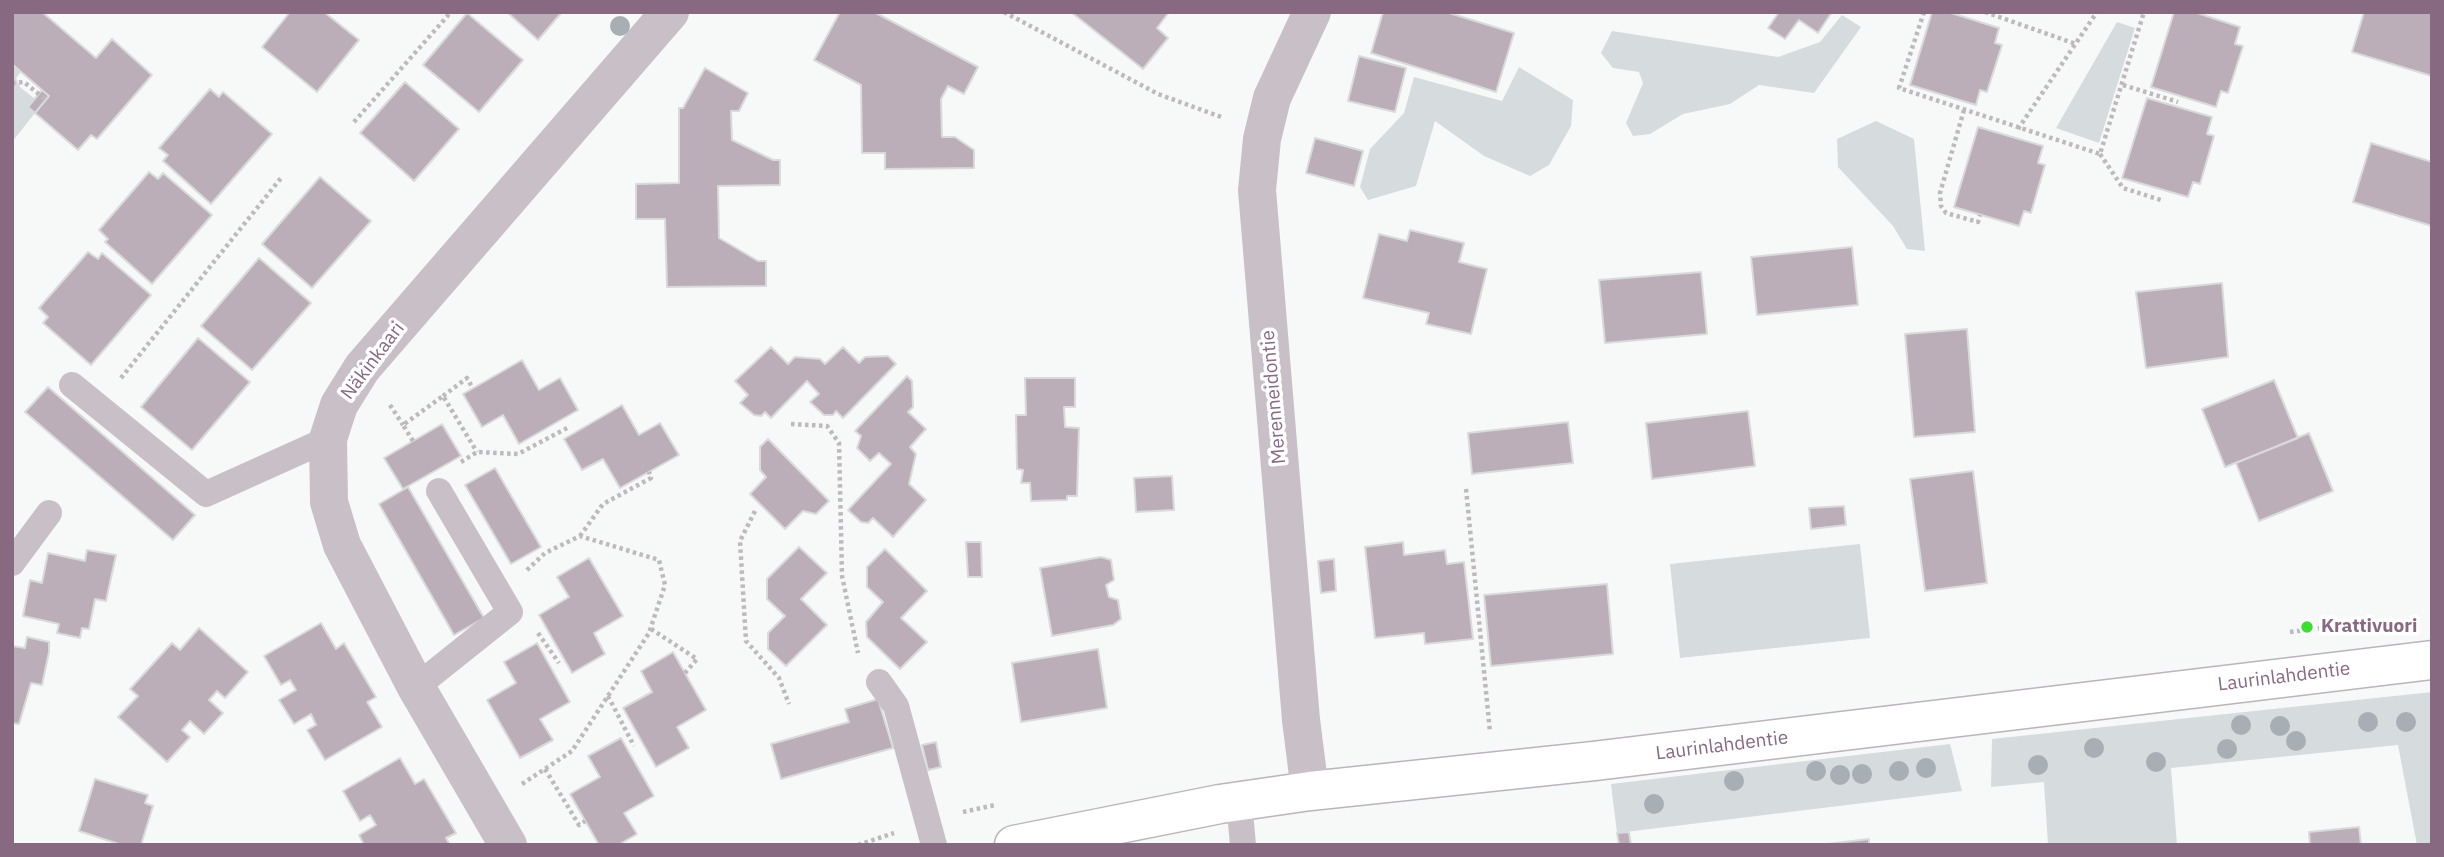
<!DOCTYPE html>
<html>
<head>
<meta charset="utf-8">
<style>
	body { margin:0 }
	#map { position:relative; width:2444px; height:857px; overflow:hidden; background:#f6f9f8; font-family:"IBM Plex Sans",sans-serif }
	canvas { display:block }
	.frame { position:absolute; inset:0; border:14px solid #876982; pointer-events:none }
</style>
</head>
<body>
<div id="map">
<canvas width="2444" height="857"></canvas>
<div class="frame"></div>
</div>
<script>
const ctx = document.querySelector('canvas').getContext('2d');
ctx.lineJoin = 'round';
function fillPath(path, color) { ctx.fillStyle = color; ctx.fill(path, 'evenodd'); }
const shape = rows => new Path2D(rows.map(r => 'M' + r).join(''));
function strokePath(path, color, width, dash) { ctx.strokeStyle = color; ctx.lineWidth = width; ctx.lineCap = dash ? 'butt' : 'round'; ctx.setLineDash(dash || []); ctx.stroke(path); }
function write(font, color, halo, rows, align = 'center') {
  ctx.font = font + ' "IBM Plex Sans",sans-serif'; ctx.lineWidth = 7; ctx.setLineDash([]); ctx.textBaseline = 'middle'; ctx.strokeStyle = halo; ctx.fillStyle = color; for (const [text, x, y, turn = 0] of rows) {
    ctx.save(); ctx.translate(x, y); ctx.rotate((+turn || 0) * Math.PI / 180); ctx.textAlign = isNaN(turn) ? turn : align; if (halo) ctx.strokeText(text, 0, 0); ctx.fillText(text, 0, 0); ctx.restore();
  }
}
const green = shape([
	[1842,15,1861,27,1814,93,1759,85,1730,104,1683,114,1650,134,1633,136,1626,123,1643,83,1639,72,1613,68,1601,53,1612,31,1778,57,1820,42],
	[2117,22,2135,28,2099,143,2056,128],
	[12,64,21,72,16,78,20,87,35,99,28,107,35,113,12,142],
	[1519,67,1573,100,1571,126,1549,165,1530,176,1484,156,1435,121,1416,186,1368,200,1360,187,1370,149,1404,113,1414,77,1502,101],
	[1876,121,1914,139,1925,251,1907,249,1893,226,1838,167,1837,139],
	[1860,544,1870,638,1680,658,1670,564],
	[2432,692,2432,845,2417,845,2398,745,2171,768,2177,845,2048,845,2044,782,1991,787,1992,739],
	[1950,744,1962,791,1617,833,1611,784]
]);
const building = shape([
	[12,12,42,12,96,58,112,39,152,75,97,139,91,135,78,150,35,113,49,96,12,64,12,12],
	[290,12,324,12,359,40,317,92,262,47,290,12],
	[507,12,562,12,538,40,507,12],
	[840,12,874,12,978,67,964,94,948,86,941,99,942,137,955,137,974,150,974,168,885,169,885,153,862,153,861,85,814,60,840,12],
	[1071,12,1169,12,1157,28,1168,38,1143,69,1071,12],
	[1383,12,1446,12,1514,33,1496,92,1371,53,1383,12],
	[1779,12,1832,12,1818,33,1799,20,1785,39,1768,28,1779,12],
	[1932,12,1948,12,1999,28,1995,43,2002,45,1987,92,1980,90,1976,105,1910,85,1932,12],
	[2174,12,2194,12,2240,27,2235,44,2243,46,2228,93,2221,91,2216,107,2151,87,2174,12],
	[2364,12,2432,12,2432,76,2352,52,2364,12],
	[467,13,523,60,479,112,423,65,467,13],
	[1359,56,1406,68,1395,112,1348,101,1359,56],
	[705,68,748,93,739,111,731,111,732,140,773,160,780,160,780,185,718,186,719,238,758,261,766,261,766,286,667,287,665,219,636,219,636,184,679,183,679,108,683,108,705,68],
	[405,82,459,129,414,181,360,133,405,82],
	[210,89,219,97,223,92,272,134,211,204,163,161,168,155,159,148,210,89],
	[42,90,49,96,35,113,28,107,42,90],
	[2147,98,2212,117,2207,134,2214,136,2200,184,2193,182,2188,197,2122,178,2147,98],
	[1978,127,2043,146,2038,163,2045,165,2031,213,2024,211,2019,226,1954,207,1978,127],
	[1315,138,1363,151,1354,186,1306,173,1315,138],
	[2371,143,2432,162,2432,226,2353,202,2371,143],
	[149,172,158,179,163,173,212,215,152,284,105,242,108,239,99,230,149,172],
	[320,177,371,221,312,288,262,244,320,177],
	[1410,230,1464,243,1459,262,1487,269,1471,334,1426,324,1429,313,1363,298,1379,234,1407,241,1410,230],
	[1852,247,1858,305,1757,315,1751,257,1852,247],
	[88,252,98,259,102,253,151,295,91,365,43,323,48,317,39,308,88,252],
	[259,258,311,303,252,370,201,326,259,258],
	[1701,272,1707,334,1605,343,1599,280,1701,272],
	[2222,283,2228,357,2146,368,2136,292,2222,283],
	[1967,329,1975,432,1914,437,1905,334,1967,329],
	[198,338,250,382,192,450,141,407,198,338],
	[771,347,788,364,795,357,820,359,825,364,843,347,859,363,865,357,888,356,896,364,843,418,836,411,833,415,824,415,810,402,819,394,807,381,771,418,765,412,761,416,754,415,740,403,748,395,735,381,771,347],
	[522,360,539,390,560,378,578,410,519,444,503,415,482,427,463,394,522,360],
	[907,376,912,381,913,407,908,412,926,429,910,447,916,454,909,484,926,500,893,537,873,518,868,523,861,522,848,510,891,464,879,453,870,461,857,448,861,436,855,431,907,376],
	[1025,378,1075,378,1075,407,1064,407,1065,427,1079,428,1077,496,1067,496,1067,500,1031,501,1030,483,1021,483,1023,470,1017,469,1016,415,1026,415,1025,378],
	[2274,380,2298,438,2225,467,2202,409,2274,380],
	[48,387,195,515,173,540,25,412,48,387],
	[622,405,639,435,660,423,679,455,620,488,603,459,582,470,564,439,622,405],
	[1748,411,1755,466,1652,479,1646,423,1748,411],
	[1568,422,1573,463,1472,474,1468,433,1568,422],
	[442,424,461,456,403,489,384,458,442,424],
	[2309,433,2333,491,2259,521,2236,463,2309,433],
	[768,439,829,501,816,514,803,511,785,529,750,494,766,477,760,470,760,447,768,439],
	[495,468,541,547,511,564,465,485,495,468],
	[1973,471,1987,583,1925,591,1910,479,1973,471],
	[1172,476,1174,510,1136,512,1134,478,1172,476],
	[408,487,484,618,454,635,379,504,408,487],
	[1844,506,1846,525,1811,529,1809,508,1844,506],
	[966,542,981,542,982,577,968,577,966,542],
	[1403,542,1404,555,1445,550,1447,564,1464,562,1473,639,1425,644,1424,633,1375,638,1365,547,1403,542],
	[799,547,827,573,801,599,827,625,786,666,768,649,768,633,785,616,767,599,767,579,799,547],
	[885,549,927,591,901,618,927,642,900,669,867,637,866,622,883,602,867,587,867,567,885,549],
	[87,550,116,555,106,601,95,599,89,629,82,628,80,638,57,633,59,624,23,616,30,580,42,583,48,553,85,561,87,550],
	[1101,557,1111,560,1114,580,1106,585,1109,597,1118,600,1121,619,1113,625,1052,636,1040,568,1101,557],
	[589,558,623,616,594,633,605,654,572,673,539,615,569,597,557,577,589,558],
	[1334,559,1336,591,1321,593,1318,561,1334,559],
	[1607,584,1613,654,1491,666,1484,595,1607,584],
	[321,623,336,649,344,643,376,697,367,702,382,727,325,760,307,730,316,725,311,714,294,724,279,700,296,690,290,680,281,685,264,656,321,623],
	[199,628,248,672,225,698,217,691,209,700,223,713,204,734,190,721,182,730,190,737,167,762,118,717,138,696,130,689,172,643,180,650,199,628],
	[27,637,49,642,49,652,42,685,31,683,19,724,12,723,12,646,25,648,27,637],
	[537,643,570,702,540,719,553,740,520,758,487,700,516,683,504,662,537,643],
	[1098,649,1107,708,1021,722,1012,663,1098,649],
	[673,652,706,710,677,727,689,748,656,767,623,708,652,692,641,671,673,652],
	[878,699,893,748,781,779,771,744,849,722,845,709,878,699],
	[621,738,654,796,624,813,637,834,618,845,599,845,570,794,600,777,588,756,621,738],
	[936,742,941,767,928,770,922,745,936,742],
	[400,758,415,784,424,779,456,833,446,838,450,845,364,845,359,835,376,825,370,815,360,821,343,791,400,758],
	[95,779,148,795,145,803,153,806,141,845,122,845,79,831,95,779],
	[2359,827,2361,845,2310,845,2309,832,2359,827],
	[1629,832,1631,845,1619,845,1617,833,1629,832],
	[1869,839,1869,845,1819,845,1869,839]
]);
const path = shape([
	[1004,12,1158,94,1224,118],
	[1924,12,1899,88,2100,154,2144,12],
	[1985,12,2076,44],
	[12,83,24,82,46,100],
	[2123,85,2178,102],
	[1964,110,1940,193,1941,206,1946,213,1978,222,1980,215],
	[354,122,451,12],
	[2018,129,2097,12],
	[2100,154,2123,188,2164,201],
	[121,378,281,178],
	[443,396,467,378,472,387],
	[390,405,403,425],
	[791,424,827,426,839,443,842,576,858,653],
	[413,441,403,425,443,396,477,452],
	[461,462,477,452,518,454,569,427],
	[1466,489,1490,732],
	[755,511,740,541,746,641,779,678,789,704],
	[580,536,603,504,651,478,649,472],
	[651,629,697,659,685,673],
	[2290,632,2375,621],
	[538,633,559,663],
	[608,696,634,746],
	[545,769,579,825,585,821],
	[522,784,572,751,649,633,665,585,659,560,580,536,545,553,526,571],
	[963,812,995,805],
	[858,845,894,833]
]);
const lane = shape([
	[72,385,206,494,328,439],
	[12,563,49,513],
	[879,682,896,706,934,845],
	[416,687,510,612,439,491],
	[1239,801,1243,845]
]);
const street = shape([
	[1310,791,1301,720,1257,190,1262,139,1272,98,1312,12],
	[508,845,416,687,342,545,329,502,328,439,339,405,362,368,670,12]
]);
const secondary = shape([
	[1014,845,1220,804,1310,791,1594,761,2432,660]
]);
const trees = [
	[620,26],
	[2368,722],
	[2406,722],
	[2241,725],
	[2280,726],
	[2296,741],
	[2094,748],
	[2227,749],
	[2156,762],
	[2038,765],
	[1926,768],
	[1816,771],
	[1899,771],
	[1862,774],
	[1840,775],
	[1734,781],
	[1654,804]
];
const markers = [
	[2307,627,7,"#3cdf31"]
];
const streetNames = [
	["Näkinkaari",373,361,-53],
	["Merenneidontie",1274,397,-95],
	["Laurinlahdentie",2284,677,-7],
	["Laurinlahdentie",1722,746,-7]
];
const poiNames = [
	["Krattivuori",2321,627]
];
fillPath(green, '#d6dbde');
fillPath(building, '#bbaeb9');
strokePath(building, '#d9dbda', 2);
strokePath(secondary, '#bdb3bc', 41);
strokePath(path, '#bfb9be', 4.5, [3.5, 3.5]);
strokePath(lane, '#c9c0c7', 26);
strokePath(street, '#c9c0c7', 38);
strokePath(secondary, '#fff', 38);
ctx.fillStyle = '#a7afb5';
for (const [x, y] of trees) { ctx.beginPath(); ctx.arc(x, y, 10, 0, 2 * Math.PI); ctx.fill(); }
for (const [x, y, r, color] of markers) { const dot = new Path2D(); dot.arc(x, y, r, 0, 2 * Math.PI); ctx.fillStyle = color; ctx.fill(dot); strokePath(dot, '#fff', 2.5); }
write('19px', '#876982', '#fff', streetNames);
write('bold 19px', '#876982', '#fff', poiNames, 'left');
</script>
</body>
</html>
